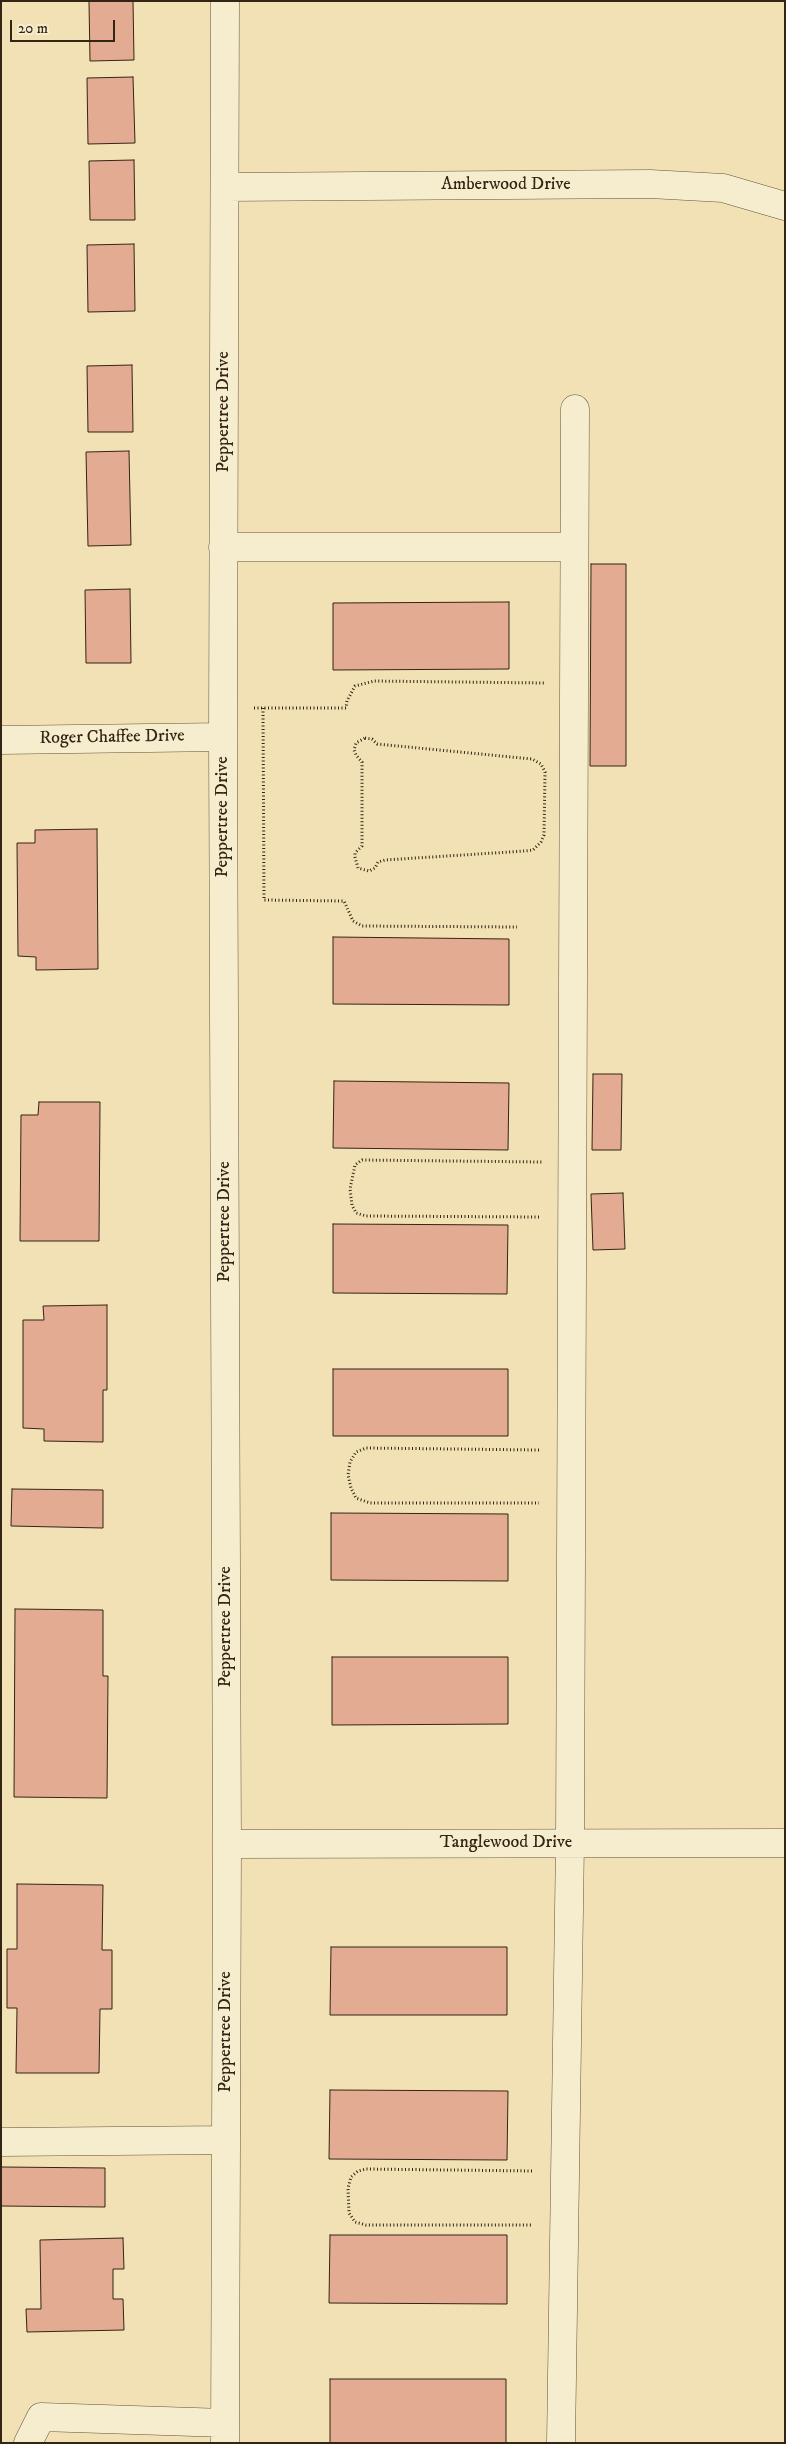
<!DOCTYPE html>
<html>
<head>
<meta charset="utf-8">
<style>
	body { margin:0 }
	#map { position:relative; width:786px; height:2444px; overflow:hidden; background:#f1e1b4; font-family:"IM FELL DW Pica",serif }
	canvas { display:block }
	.frame { position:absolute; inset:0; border:2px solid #332514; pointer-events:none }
	.scale { position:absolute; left:10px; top:20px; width:105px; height:22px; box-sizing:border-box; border:2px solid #332514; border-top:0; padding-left:6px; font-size:15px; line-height:18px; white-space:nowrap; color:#332514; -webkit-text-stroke:4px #f6ecce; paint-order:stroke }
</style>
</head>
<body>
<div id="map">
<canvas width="786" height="2444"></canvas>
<div class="frame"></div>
<div class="scale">20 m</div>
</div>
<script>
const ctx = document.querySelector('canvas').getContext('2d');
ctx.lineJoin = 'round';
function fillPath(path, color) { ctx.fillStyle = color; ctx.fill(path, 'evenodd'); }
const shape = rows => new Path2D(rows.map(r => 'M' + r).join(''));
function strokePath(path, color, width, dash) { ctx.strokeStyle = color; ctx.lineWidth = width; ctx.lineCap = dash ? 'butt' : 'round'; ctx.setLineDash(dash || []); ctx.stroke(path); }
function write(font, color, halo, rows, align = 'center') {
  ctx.font = font + ' "IM FELL DW Pica",serif'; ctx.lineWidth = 4; ctx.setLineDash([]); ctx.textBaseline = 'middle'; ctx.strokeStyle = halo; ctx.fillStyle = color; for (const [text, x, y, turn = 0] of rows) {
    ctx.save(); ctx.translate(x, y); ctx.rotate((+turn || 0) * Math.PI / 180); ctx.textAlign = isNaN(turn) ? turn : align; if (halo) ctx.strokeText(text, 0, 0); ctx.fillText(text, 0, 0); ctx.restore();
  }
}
const building = shape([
	[89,1,133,1,134,60,90,61,89,1],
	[133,77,135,143,88,144,87,78,133,77],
	[134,160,135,220,90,220,89,161,134,160],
	[134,244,135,311,88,312,87,245,134,244],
	[132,365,133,432,88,432,87,366,132,365],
	[129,451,131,545,88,546,86,452,129,451],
	[591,564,626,564,626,766,590,766,591,564],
	[130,589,131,663,86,663,85,590,130,589],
	[509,602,509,669,333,670,333,603,509,602],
	[97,829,98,969,36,970,36,957,18,956,17,843,35,843,35,830,97,829],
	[333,937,509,939,509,1005,333,1004,333,937],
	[593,1074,622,1074,621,1150,592,1150,593,1074],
	[334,1081,509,1083,508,1150,333,1148,334,1081],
	[39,1102,100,1102,99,1241,20,1241,21,1115,38,1115,39,1102],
	[623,1193,625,1249,593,1250,591,1194,623,1193],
	[333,1224,508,1225,507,1294,333,1293,333,1224],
	[107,1305,107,1390,103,1390,103,1442,44,1441,44,1429,23,1428,23,1320,44,1320,43,1306,107,1305],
	[333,1369,508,1369,508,1436,333,1436,333,1369],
	[12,1489,103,1490,103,1528,11,1526,12,1489],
	[331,1513,508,1514,508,1581,331,1580,331,1513],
	[15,1609,103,1610,103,1676,108,1676,107,1798,14,1797,15,1609],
	[332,1657,508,1657,508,1724,332,1725,332,1657],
	[17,1884,103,1885,102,1950,112,1950,112,2009,100,2009,99,2073,16,2073,17,2008,7,2008,7,1949,17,1949,17,1884],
	[331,1947,507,1947,507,2015,330,2015,331,1947],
	[330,2090,508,2091,507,2160,329,2159,330,2090],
	[1,2167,105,2168,105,2207,1,2206,1,2167],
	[330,2235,507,2235,507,2304,329,2303,330,2235],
	[123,2238,124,2269,113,2269,113,2299,123,2299,124,2330,27,2332,26,2309,41,2309,40,2240,123,2238],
	[330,2379,506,2379,506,2443,330,2443,330,2379]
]);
const path = shape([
	[254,708,346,708,347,701,355,686,374,681,544,683],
	[263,708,264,900,344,901,353,921,362,926,517,927],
	[365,738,372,739,377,744,532,759,541,764,545,772,544,835,541,842,533,850,525,851,385,860,378,862,375,868,369,871,358,868,355,857,355,853,362,846,362,762,356,755,354,750,356,743,365,738],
	[539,1217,366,1216,356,1213,352,1205,350,1189,355,1165,362,1160,542,1162],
	[539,1450,366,1448,356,1452,350,1462,348,1475,351,1488,356,1498,370,1503,539,1503],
	[532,2171,366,2169,358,2171,351,2177,348,2188,349,2213,355,2222,366,2225,533,2225]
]);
const minor = shape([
	[225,187,650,184,723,188,785,206],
	[223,547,574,547],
	[1,740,223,737],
	[227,1844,785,1843],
	[1,2142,226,2140],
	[28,2443,41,2417,225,2423],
	[225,2443,227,1844,223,737,225,1],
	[561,2443,570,1843,575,409]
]);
const streetNames = [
	["Amberwood Drive",506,185],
	["Peppertree Drive",224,412,-90],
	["Roger Chaffee Drive",112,738,-1],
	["Peppertree Drive",223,817,-90],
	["Peppertree Drive",225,1222,-90],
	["Peppertree Drive",226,1627,-90],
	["Tanglewood Drive",506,1843],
	["Peppertree Drive",226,2032,-90]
];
fillPath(building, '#e4ab93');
strokePath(building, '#332514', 1);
strokePath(minor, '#62543c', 29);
strokePath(path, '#332514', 3, [1, 2.5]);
strokePath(minor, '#f6ecce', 28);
write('18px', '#332514', '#f6ecce', streetNames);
</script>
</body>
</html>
